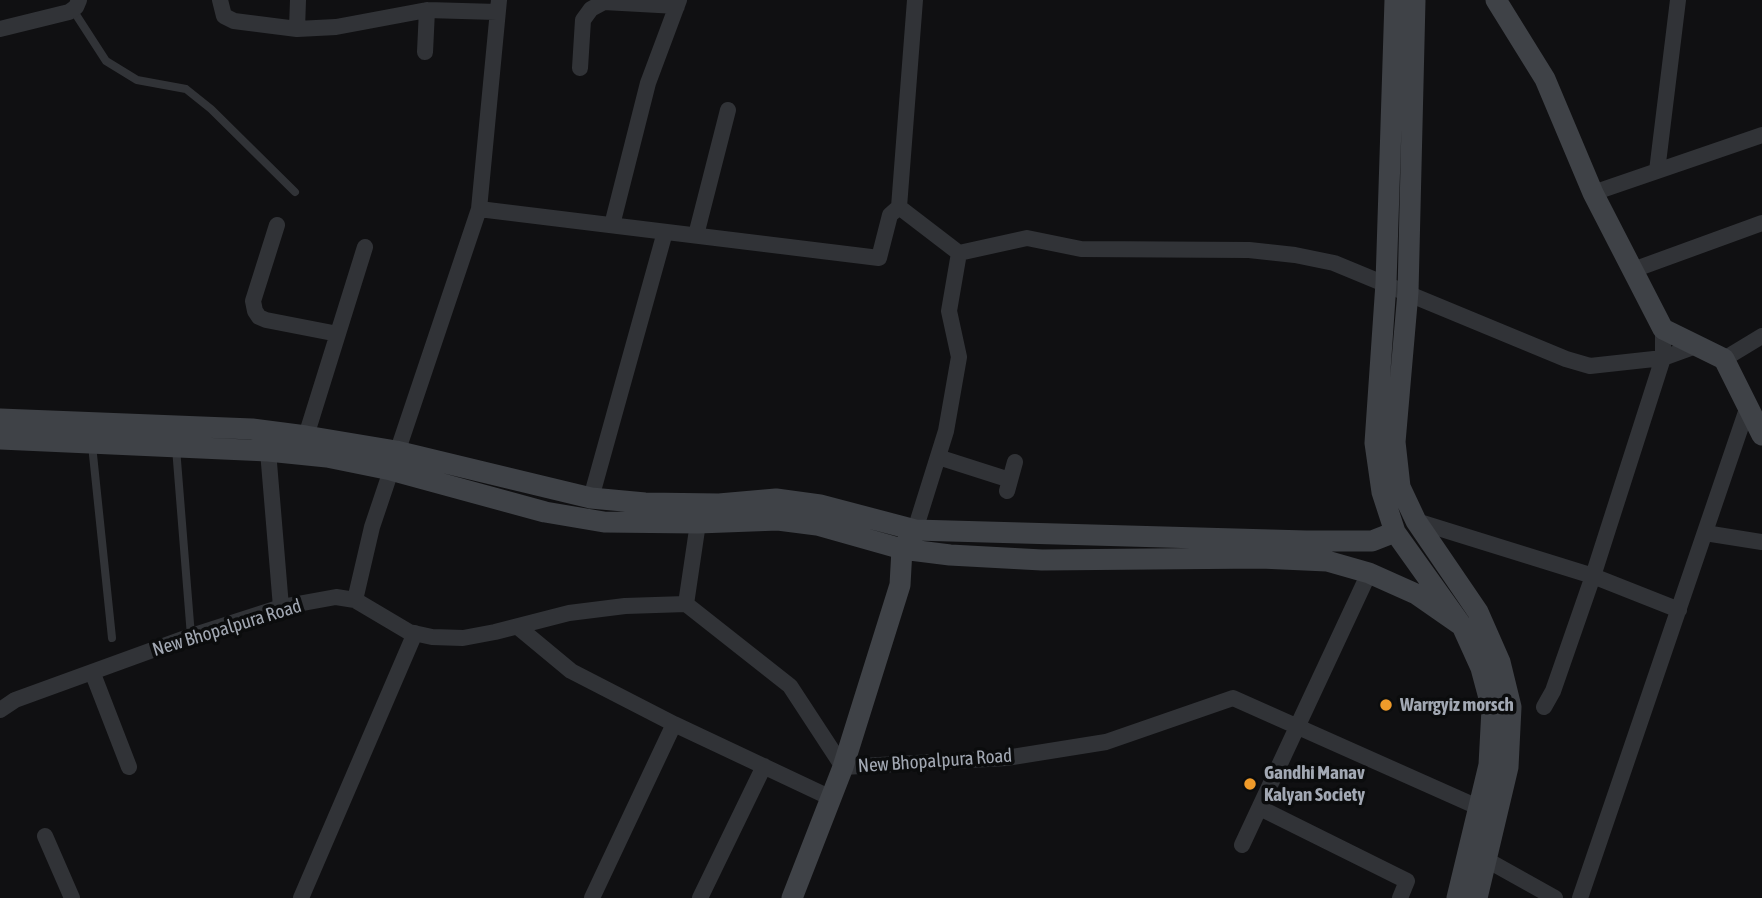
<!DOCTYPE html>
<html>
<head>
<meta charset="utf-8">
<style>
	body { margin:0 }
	canvas { display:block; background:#101012 }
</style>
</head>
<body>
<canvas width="1762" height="898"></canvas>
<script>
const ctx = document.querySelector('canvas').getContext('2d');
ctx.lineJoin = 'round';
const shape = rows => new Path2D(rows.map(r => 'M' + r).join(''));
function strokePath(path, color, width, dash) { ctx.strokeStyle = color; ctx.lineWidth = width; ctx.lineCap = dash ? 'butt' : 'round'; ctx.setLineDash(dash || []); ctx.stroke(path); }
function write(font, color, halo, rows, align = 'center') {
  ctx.font = font + ' "Asap Condensed",sans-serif'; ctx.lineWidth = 7; ctx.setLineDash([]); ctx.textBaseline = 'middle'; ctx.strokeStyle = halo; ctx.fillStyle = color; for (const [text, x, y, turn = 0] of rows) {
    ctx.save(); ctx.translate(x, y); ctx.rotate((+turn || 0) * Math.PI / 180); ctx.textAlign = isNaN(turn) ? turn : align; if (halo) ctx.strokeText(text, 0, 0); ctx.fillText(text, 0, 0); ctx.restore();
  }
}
const lane = shape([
	[73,10,106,61,137,80,186,89,211,109,295,192],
	[92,445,112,638],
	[176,448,191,636]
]);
const street = shape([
	[220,0,224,16,234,21,297,29,336,27,427,10,497,12],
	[915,0,899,207,959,253,949,311,959,357,946,431,915,530],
	[0,29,69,12,76,7,79,0],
	[297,29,298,0],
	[425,52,427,10],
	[580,68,583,20,591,9,604,2,677,6],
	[1657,171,1678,0],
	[1593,193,1762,135],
	[479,209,879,258,890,215,899,207],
	[277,225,253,301,255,311,259,317,266,320,338,334],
	[612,225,648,83,679,0],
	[696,235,728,110],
	[959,253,1027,238,1081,249,1249,250,1295,255,1334,263,1566,359,1590,366,1663,358,1696,346],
	[1633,270,1762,223],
	[1724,359,1762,336],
	[306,436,365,247],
	[268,451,281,607],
	[938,457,1010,480],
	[1007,491,1015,462],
	[591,498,665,232],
	[1416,521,1593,576,1663,358,1663,329],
	[1705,533,1762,542],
	[355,600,372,527,479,209,499,0],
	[686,604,698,523],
	[518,627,571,671,674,724,831,798],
	[93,674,129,767],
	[1544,707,1553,691,1593,576,1679,610],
	[0,710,15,700,191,636,281,607,336,597,355,600,409,632,432,637,463,638,495,632,569,613,625,606,686,604,790,686,843,767,1006,758,1106,742,1233,698,1480,808],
	[1260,808,1407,881,1400,898],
	[45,836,72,898],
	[1242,845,1369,573],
	[1478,855,1555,898],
	[301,898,415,633],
	[592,898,674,724],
	[700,898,764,766],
	[1580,898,1748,406]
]);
const secondary = shape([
	[1395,0,1386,283,1375,443,1382,492,1395,532,1462,626,1481,668,1492,709,1489,765,1457,898],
	[1415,0,1408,292,1395,442,1400,487,1416,521,1478,612,1500,662,1511,707,1508,767,1477,898],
	[1496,0,1545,79,1593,193,1663,329,1724,359,1762,435],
	[0,419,252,429,306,436,396,451,591,498,645,503,719,504,776,499,820,505,915,530,1306,541,1372,541,1395,532],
	[0,439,268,451,327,457,391,470,545,512,604,522,698,523,778,520,817,525,902,549,950,555,1042,560,1261,558,1327,561,1369,573,1416,594,1462,626],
	[792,898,843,767,900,585,902,549,910,538]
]);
const markers = [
	[1386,705,7,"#f09b2a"],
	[1250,784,7,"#f09b2a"]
];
const streetNames = [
	["New Bhopalpura Road",227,628,-17],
	["New Bhopalpura Road",935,761,-4]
];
const poiNames = [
	["Warrgyiz morsch",1400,705],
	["Gandhi Manav",1264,773],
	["Kalyan Society",1264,795]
];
strokePath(lane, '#313337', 8);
strokePath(street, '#313337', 16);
strokePath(secondary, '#3f4247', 21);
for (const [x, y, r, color] of markers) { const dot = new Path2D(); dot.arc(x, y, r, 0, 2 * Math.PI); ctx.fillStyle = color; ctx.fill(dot); strokePath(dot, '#0b0c0d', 2.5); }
write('19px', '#a2a8b3', '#0b0c0d', streetNames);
write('bold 19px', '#a2a8b3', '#0b0c0d', poiNames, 'left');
</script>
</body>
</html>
